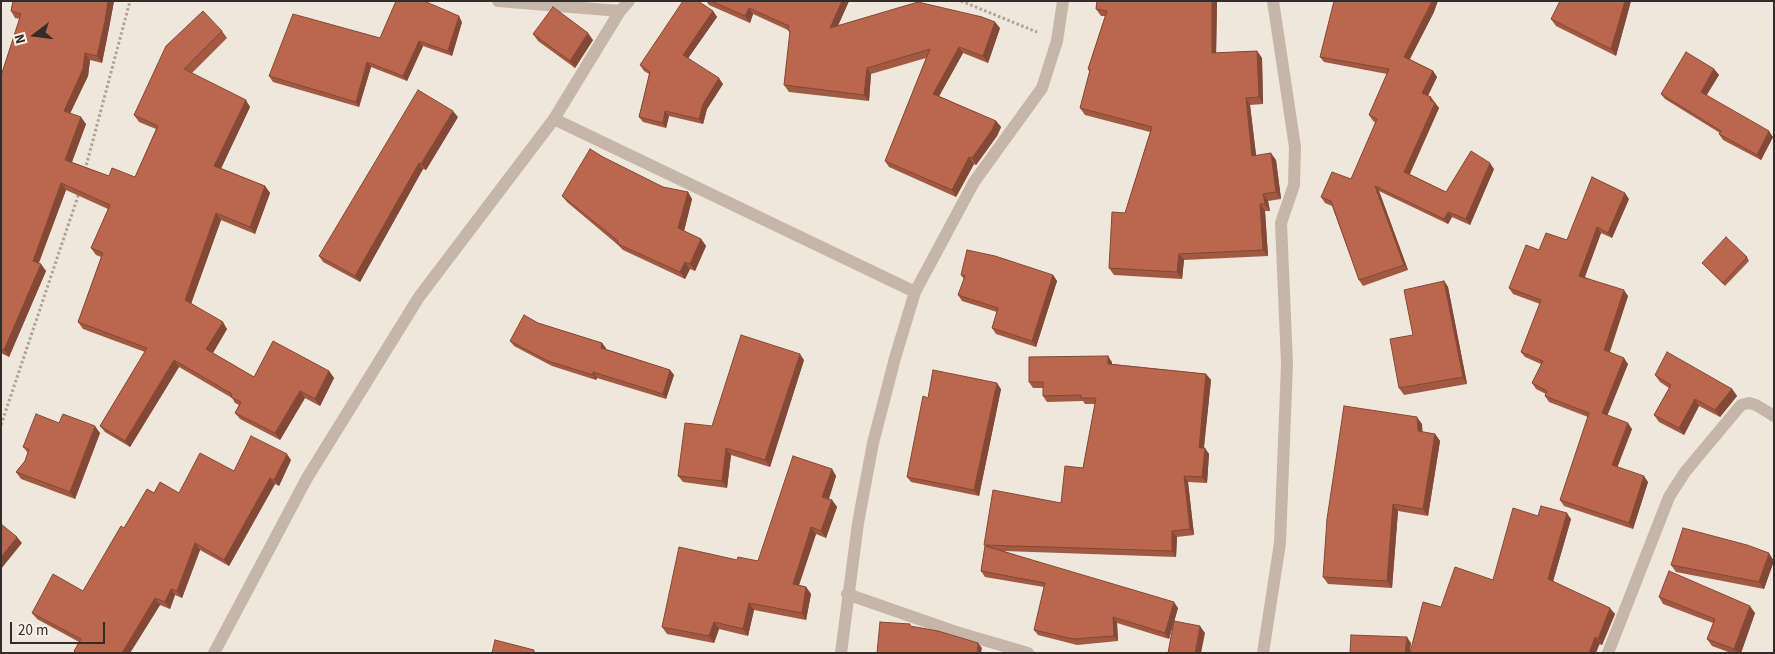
<!DOCTYPE html>
<html>
<head>
<meta charset="utf-8">
<style>
	body { margin:0 }
	#map { position:relative; width:1775px; height:654px; overflow:hidden; background:#efe6dc; font-family:"Source Sans 3",sans-serif }
	canvas { display:block }
	.frame { position:absolute; inset:0; border:2px solid #342c28; pointer-events:none }
	.north { position:absolute; left:10px; top:10px; width:50px; height:50px; -webkit-text-stroke:4px #f8f0e7; paint-order:stroke; rotate:255deg; font-size:14px; font-weight:700; line-height:20px; text-align:center; color:#342c28 }
	.north::after { content:''; display:block; margin:auto; width:18px; height:22px; background:#342c28; clip-path:polygon(50% 0,100% 100%,50% 72%,0 100%) }
	.scale { position:absolute; left:10px; top:622px; width:95px; height:22px; box-sizing:border-box; border:2px solid #342c28; border-top:0; padding-left:6px; font-size:15px; line-height:18px; white-space:nowrap; color:#342c28; -webkit-text-stroke:4px #f8f0e7; paint-order:stroke }
</style>
</head>
<body>
<div id="map">
<canvas width="1775" height="654"></canvas>
<div class="frame"></div>
<div class="north">N</div>
<div class="scale">20 m</div>
</div>
<script>
const ctx = document.querySelector('canvas').getContext('2d');
ctx.lineJoin = 'round';
const shape = rows => new Path2D(rows.map(r => 'M' + r).join(''));
function strokePath(path, color, width, dash) { ctx.strokeStyle = color; ctx.lineWidth = width; ctx.lineCap = dash ? 'butt' : 'round'; ctx.setLineDash(dash || []); ctx.stroke(path); }
function fillPath(path, color) { ctx.fillStyle = color; ctx.fill(path, 'evenodd'); }
const path = shape([
	[961,1,1037,32],
	[85,170,130,1],
	[1,425,79,193]
]);
const street = shape([
	[498,1,620,11],
	[554,119,915,292],
	[847,594,956,632,1028,653],
	[214,653,307,478,419,297,554,119,620,11,629,1],
	[841,653,858,523,873,443,895,358,915,292,974,182,1042,88,1057,41,1063,1],
	[1263,653,1280,543,1287,364,1281,223,1294,185,1295,147,1273,1],
	[1608,653,1669,497,1685,472,1741,405,1749,403,1756,405,1774,416]
]);
const wall = shape([
	[13,1,114,1,109,28,102,63,90,60,88,76,70,113,86,124,72,162,109,176,135,177,156,129,139,122,134,115,222,31,227,38,192,73,250,107,221,168,265,186,270,193,255,234,221,220,191,303,227,329,213,353,254,377,329,371,334,378,320,406,305,398,280,440,240,419,235,413,239,405,235,403,232,398,179,367,130,447,105,432,100,426,145,352,83,329,78,322,101,257,96,255,91,248,108,209,66,190,39,263,46,271,9,357,1,353,1,76,20,19,15,18,11,11],
	[706,1,849,1,838,25,1000,28,988,63,963,53,939,96,996,121,1001,127,997,136,976,165,974,164,956,197,889,167,885,161,926,58,871,74,869,101,789,92,784,85,790,33,788,30,753,14,750,23,709,5],
	[1097,1,1217,1,1216,53,1257,51,1262,58,1263,104,1250,105,1256,155,1276,160,1281,199,1268,201,1270,211,1265,211,1268,256,1184,260,1182,279,1114,275,1109,268,1125,213,1150,132,1085,115,1080,108,1090,72,1088,69,1105,16,1101,16,1096,9],
	[1631,1,1616,56,1556,26,1551,19],
	[713,11,717,17,688,58,723,84,707,109,703,124,669,116,666,128,643,122,639,117,649,74,644,71,640,65],
	[1434,12,1410,59,1433,71,1437,77,1428,96,1431,97,1439,108,1410,174,1446,192,1494,169,1470,225,1452,217,1448,224,1379,191,1408,270,1363,286,1359,280,1332,206,1325,203,1321,197,1351,179,1376,123,1373,121,1369,115,1387,74,1324,62,1320,57],
	[462,22,452,56,423,46,407,81,371,67,359,107,273,82,269,76,380,38],
	[533,34,593,40,575,68,538,41],
	[1714,69,1719,75,1706,95,1773,137,1761,160,1723,140,1719,134,1720,133,1665,99,1661,94],
	[458,117,426,170,423,169,360,282,323,262,319,256],
	[603,157,663,187,688,192,692,199,684,231,701,239,706,246,695,271,690,269,685,279,623,250,618,245,567,202,562,196],
	[1629,199,1612,238,1601,233,1585,277,1628,296,1610,352,1628,364,1607,415,1632,429,1617,467,1648,482,1633,529,1564,506,1560,500,1588,417,1549,402,1545,396,1546,394,1536,389,1532,383,1541,364,1525,357,1521,352,1540,304,1513,294,1509,288,1539,250,1567,240],
	[1747,257,1749,261,1725,286,1702,263],
	[961,275,1053,275,1057,281,1036,347,996,334,992,328,997,312,962,301,958,295,964,279],
	[1444,281,1448,287,1467,384,1404,395,1399,388,1413,335],
	[538,323,602,343,606,349,670,370,674,375,666,399,597,378,596,380,552,366,514,346,510,341],
	[804,360,770,467,731,455,727,488,683,482,678,476,712,426],
	[1112,362,1112,364,1206,374,1211,380,1204,448,1209,454,1207,483,1188,482,1194,535,1177,537,1176,557,1004,551,1178,608,1169,639,1117,623,1118,641,1077,645,1038,635,1034,630,1044,587,985,577,981,571,985,546,1061,503,1083,468,1095,404,1085,404,1083,401,1047,402,1043,396,1043,388,1033,388,1029,382],
	[1655,375,1732,389,1737,396,1720,417,1699,406,1684,435,1659,422,1654,415,1669,388,1660,382],
	[1001,389,979,496,911,482,907,477,928,398],
	[59,423,100,433,75,499,21,479,16,472,25,461,28,453,23,447],
	[1422,424,1422,432,1435,434,1440,441,1428,516,1398,511,1392,588,1328,584,1323,577],
	[291,460,279,486,275,484,229,566,200,550,182,598,175,595,170,609,160,605,130,653,75,653,74,651,79,642,37,619,32,613,83,591,124,528,154,493,179,493,234,471],
	[832,469,836,476,829,499,832,500,837,507,826,538,816,534,799,585,806,587,811,594,806,620,754,610,748,636,719,629,714,643,667,634,662,627,737,560,758,561],
	[1538,516,1571,519,1553,581,1615,614,1602,645,1441,607,1493,580],
	[1774,560,1764,589,1676,572,1671,565],
	[1659,597,1755,613,1741,653,1731,653,1712,646,1707,639,1713,623,1663,604]
]);
const shadedWall = shape([
	[108,1,114,1,109,28,102,63,97,56],
	[842,1,849,1,834,35,830,28],
	[1212,1,1217,1,1216,60,1212,53],
	[1432,1,1438,1,1434,12,1408,62,1404,57],
	[1625,1,1631,1,1616,56,1611,49],
	[749,8,753,14,750,23,745,16],
	[713,11,717,17,687,60,683,55],
	[459,16,462,22,452,56,448,51],
	[995,22,1000,28,988,63,983,56],
	[588,33,593,40,575,68,570,61],
	[419,41,423,46,407,81,403,76],
	[959,47,963,53,937,100,933,94],
	[1257,51,1262,58,1263,104,1259,97],
	[85,53,90,60,88,76,68,118,64,111],
	[367,62,371,67,359,107,356,102],
	[867,68,871,74,869,101,864,95],
	[1714,69,1719,75,1705,98,1701,92],
	[1433,71,1437,77,1426,99,1422,93],
	[719,78,723,84,707,109,703,124,699,119,703,104],
	[1246,98,1250,105,1257,163,1252,156],
	[246,100,250,107,219,173,214,166],
	[1435,103,1439,108,1408,177,1404,172],
	[453,111,458,117,426,170,421,164],
	[665,111,669,116,666,128,663,123],
	[81,117,86,124,70,167,65,160],
	[996,121,1001,127,997,136,976,165,972,158],
	[1769,131,1773,137,1761,160,1757,155],
	[1271,153,1276,160,1281,199,1276,192],
	[969,157,974,164,956,197,952,190],
	[419,163,423,169,360,282,355,276],
	[1490,163,1494,169,1470,225,1466,219],
	[61,183,66,190,37,267,33,261],
	[265,186,270,193,255,234,250,227],
	[1375,186,1379,191,1408,270,1404,265],
	[688,192,692,199,683,235,678,228],
	[1625,193,1629,199,1612,238,1608,233],
	[1263,194,1268,201,1270,211,1265,204],
	[1260,204,1265,211,1268,256,1263,250],
	[1448,212,1452,217,1448,224,1444,219],
	[216,213,221,220,190,307,185,300],
	[1597,227,1601,233,1583,281,1579,276],
	[701,239,706,246,695,271,690,264],
	[1179,254,1184,260,1182,279,1177,272],
	[685,262,690,269,685,279,680,272],
	[41,264,46,271,9,357,4,350],
	[1053,275,1057,281,1036,347,1032,341],
	[1444,281,1448,287,1467,384,1463,377],
	[1624,290,1628,296,1608,356,1604,350],
	[223,322,227,329,211,356,206,349],
	[602,343,606,348,605,353,601,348],
	[800,354,804,360,770,467,765,460],
	[1108,356,1112,362,1112,370,1108,364],
	[1624,358,1628,364,1606,419,1602,413],
	[174,360,179,367,130,447,125,441],
	[670,370,674,375,666,399,663,394],
	[329,371,334,378,320,406,315,399],
	[593,372,597,378,596,380,593,375],
	[1206,374,1211,380,1203,454,1199,448],
	[997,383,1001,389,979,496,974,490],
	[1732,389,1737,396,1720,417,1715,410],
	[300,391,305,398,280,440,275,433],
	[1695,399,1699,406,1684,435,1679,428],
	[1417,417,1422,424,1423,438,1418,431],
	[1628,423,1632,429,1616,471,1612,465],
	[95,426,100,433,75,499,70,492],
	[1435,434,1440,441,1428,516,1423,509],
	[726,448,731,455,727,488,722,481],
	[1205,448,1209,454,1207,483,1202,477],
	[287,454,291,460,279,486,274,480],
	[832,469,836,476,827,504,822,497],
	[1184,476,1188,482,1194,535,1190,529],
	[1644,476,1648,482,1633,529,1629,523],
	[270,478,275,484,229,566,224,560],
	[832,500,837,507,826,538,821,531],
	[1393,504,1398,511,1392,588,1387,581],
	[1567,513,1571,519,1552,585,1548,579],
	[811,527,816,534,797,591,793,584],
	[1172,531,1177,537,1176,557,1172,551],
	[17,537,22,543,1,569,1,557],
	[195,543,200,550,182,598,177,591],
	[1769,553,1774,561,1764,589,1759,582],
	[806,587,811,594,806,620,802,613],
	[171,589,175,595,170,609,165,602],
	[155,598,160,605,130,653,122,653],
	[1174,602,1178,608,1169,639,1165,633],
	[749,603,754,610,748,636,743,629],
	[1750,606,1755,613,1741,653,1737,653,1734,649],
	[1610,608,1615,614,1602,645,1598,639],
	[1113,617,1117,623,1118,641,1114,636],
	[714,622,719,629,714,643,709,636],
	[1200,626,1205,633,1201,653,1195,653],
	[1407,637,1411,643,1410,653,1405,653],
	[1595,637,1600,643,1596,653,1589,653],
	[978,643,982,648,981,653,977,653]
]);
const building = shape([
	[13,1,108,1,105,21,97,56,85,53,83,69,64,111,81,117,65,160,109,176,112,168,135,177,158,126,134,115,166,46,203,11,222,31,184,69,246,100,214,166,265,186,250,227,216,213,185,300,223,322,206,349,254,377,273,341,329,371,315,399,300,391,275,433,235,413,241,402,231,397,232,394,174,360,125,441,100,426,147,348,78,322,103,253,91,248,110,205,61,183,33,261,41,264,4,350,1,348,1,76,21,14,11,11,13,1],
	[396,1,424,1,459,16,448,51,419,41,403,76,367,62,356,102,269,76,293,14,380,38,396,1],
	[683,1,698,1,713,11,683,55,719,78,703,104,699,119,665,111,663,123,639,117,650,72,640,65,683,1],
	[711,1,842,1,830,28,918,2,982,17,995,22,983,56,959,47,933,94,996,121,992,130,972,158,969,157,952,190,885,161,930,49,867,68,864,95,784,85,790,31,788,30,789,26,749,8,745,16,711,1],
	[1097,1,1212,1,1212,53,1257,51,1259,97,1246,98,1252,156,1271,153,1276,192,1263,194,1265,204,1260,204,1263,250,1179,254,1177,272,1109,268,1112,212,1125,213,1152,127,1080,108,1090,70,1088,69,1107,11,1096,9,1097,1],
	[1334,1,1432,1,1404,57,1433,71,1422,93,1431,97,1430,100,1435,103,1404,172,1446,192,1471,151,1490,163,1466,219,1448,212,1444,219,1375,186,1404,265,1359,280,1331,201,1321,197,1332,172,1351,179,1377,119,1369,115,1389,69,1320,57,1334,1],
	[1560,1,1625,1,1611,49,1551,19,1560,1],
	[553,7,588,33,570,61,533,34,553,7],
	[1686,52,1714,69,1701,92,1769,131,1757,155,1719,134,1721,131,1661,94,1686,52],
	[418,90,453,111,421,164,419,163,355,276,319,256,418,90],
	[590,149,603,157,663,187,688,192,678,228,701,239,690,264,685,262,680,272,618,244,618,241,562,196,590,149],
	[1592,177,1625,193,1608,233,1597,227,1579,276,1624,290,1604,350,1624,358,1602,413,1628,423,1612,465,1644,476,1629,523,1560,500,1589,413,1545,396,1547,391,1532,383,1543,361,1521,352,1541,300,1509,288,1526,245,1539,250,1546,233,1567,240,1592,177],
	[1726,237,1747,257,1723,283,1702,263,1726,237],
	[967,250,995,256,1053,275,1032,341,992,328,998,308,958,295,965,276,961,275,967,250],
	[1444,281,1463,377,1399,388,1390,339,1413,335,1404,290,1444,281],
	[524,315,538,323,602,343,601,348,670,370,663,394,593,372,593,375,548,361,510,341,524,315],
	[741,335,800,354,765,460,726,448,722,481,678,476,685,423,712,426,741,335],
	[1667,352,1732,389,1715,410,1695,399,1679,428,1654,415,1671,385,1655,375,1667,352],
	[1108,356,1108,364,1206,374,1199,448,1205,448,1202,477,1184,476,1190,529,1172,531,1172,551,984,545,993,490,1061,503,1065,466,1083,468,1096,398,1081,398,1081,395,1043,396,1043,382,1029,382,1029,357,1108,356],
	[933,370,997,383,974,490,907,477,923,396,928,398,933,370],
	[1344,406,1417,417,1418,431,1435,434,1423,509,1393,504,1387,581,1323,577,1327,519,1344,406],
	[36,414,59,423,63,414,95,426,70,492,16,472,25,461,29,449,23,447,36,414],
	[251,436,287,454,274,480,270,478,224,560,195,543,177,591,171,589,165,602,155,598,122,653,77,653,74,651,81,639,32,613,53,574,83,591,121,526,124,528,147,489,154,493,160,482,179,493,200,453,234,471,251,436],
	[793,456,832,469,822,497,832,500,821,531,811,527,793,584,806,587,802,613,749,603,743,629,714,622,709,636,662,627,679,547,737,560,738,557,758,561,793,456],
	[1541,506,1567,513,1548,579,1610,608,1598,639,1595,637,1589,653,1410,653,1423,602,1441,607,1455,567,1493,580,1513,508,1538,516,1541,506],
	[1,524,17,537,1,557,1,524],
	[1683,528,1747,545,1769,553,1759,582,1671,565,1683,528],
	[985,546,1174,602,1165,633,1113,617,1114,636,1073,639,1034,630,1045,583,981,571,985,546],
	[1669,571,1750,606,1734,649,1707,639,1715,619,1659,597,1669,571],
	[1174,621,1200,626,1195,653,1168,653,1174,621],
	[880,622,910,624,910,626,938,631,978,643,977,653,877,653,880,622],
	[1351,635,1407,637,1405,653,1350,653,1351,635],
	[495,640,534,650,534,653,492,653,495,640]
]);
strokePath(path, '#b2a093', 3, [2.5, 2.5]);
strokePath(street, '#c6b6a9', 12);
fillPath(wall, '#a15942');
fillPath(shadedWall, '#834836');
fillPath(building, '#bb674d');
strokePath(building, '#834836', 1);
</script>
</body>
</html>
